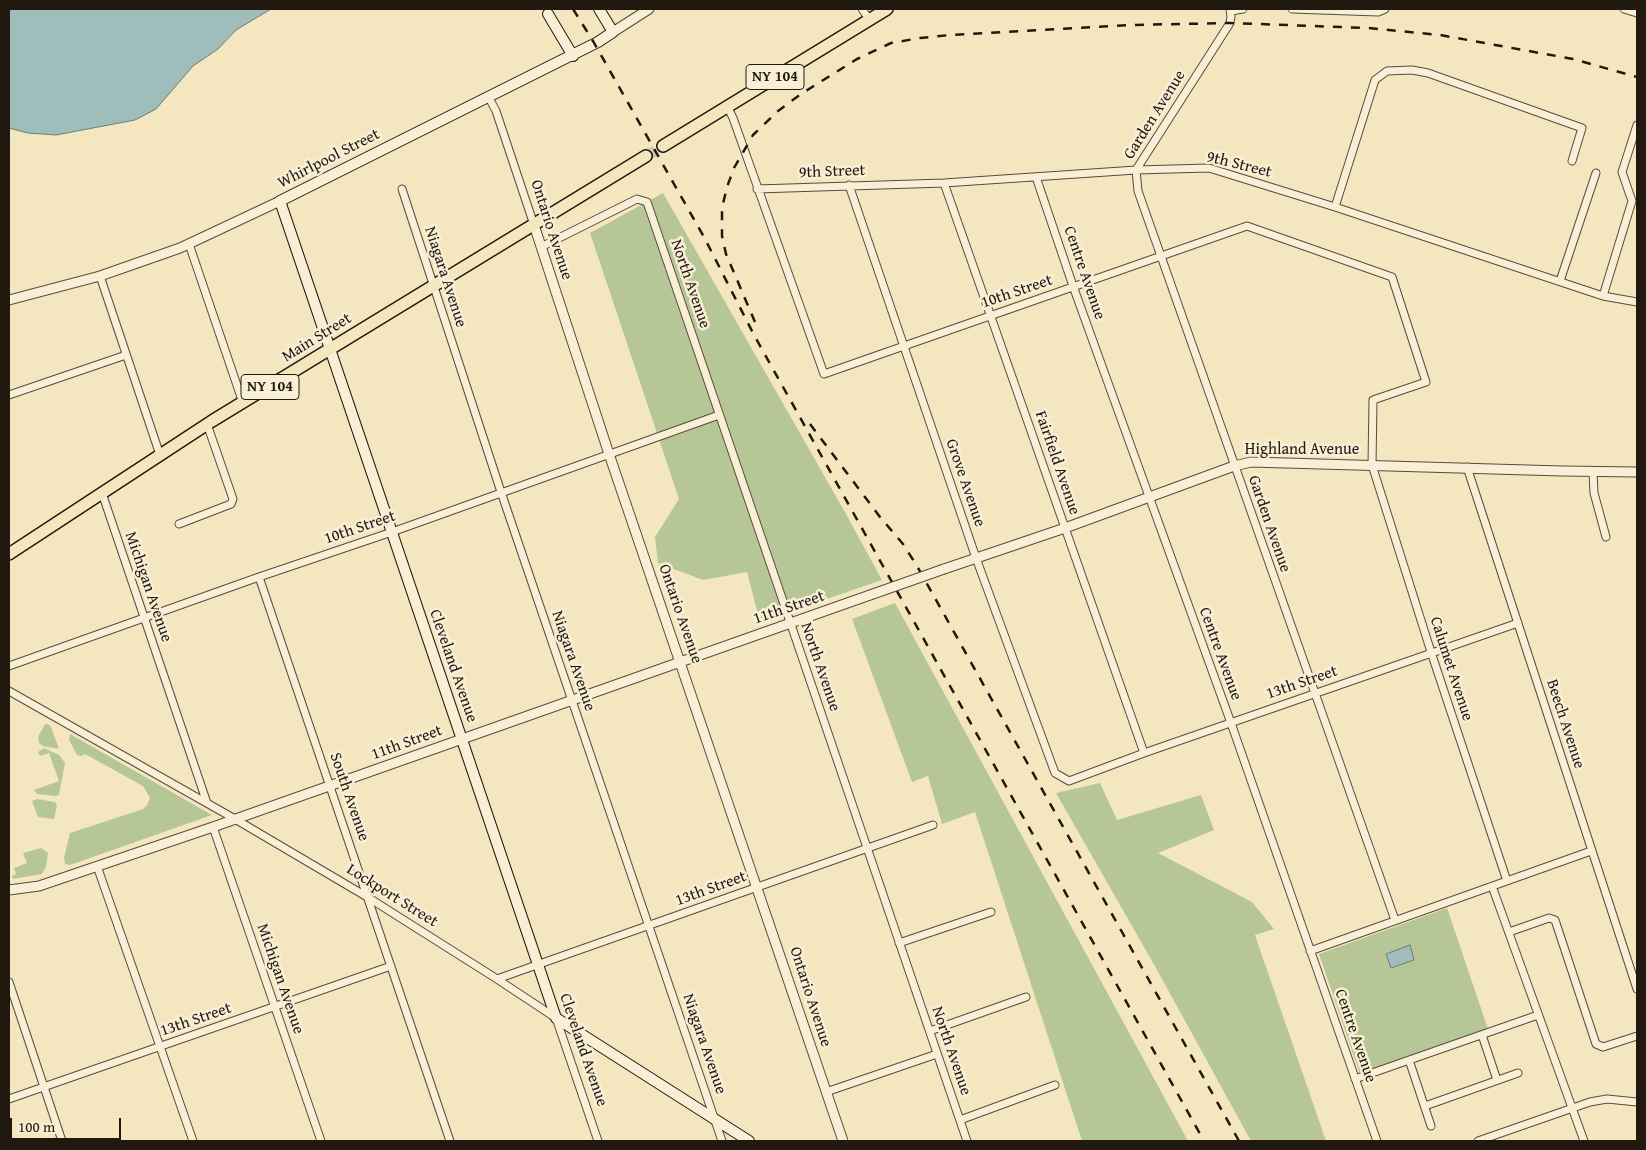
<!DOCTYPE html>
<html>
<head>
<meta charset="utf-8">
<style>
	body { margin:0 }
	#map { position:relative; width:1646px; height:1150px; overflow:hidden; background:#f4e7c0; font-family:"Gentium Book Plus",serif }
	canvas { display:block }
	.frame { position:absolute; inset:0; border:10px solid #211810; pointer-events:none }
	.scale { position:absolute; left:10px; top:1118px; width:111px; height:22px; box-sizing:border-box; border:2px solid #211810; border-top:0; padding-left:6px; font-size:15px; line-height:18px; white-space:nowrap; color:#211810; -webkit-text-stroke:4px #f8efd6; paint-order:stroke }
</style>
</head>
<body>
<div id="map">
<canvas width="1646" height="1150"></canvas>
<div class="frame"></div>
<div class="scale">100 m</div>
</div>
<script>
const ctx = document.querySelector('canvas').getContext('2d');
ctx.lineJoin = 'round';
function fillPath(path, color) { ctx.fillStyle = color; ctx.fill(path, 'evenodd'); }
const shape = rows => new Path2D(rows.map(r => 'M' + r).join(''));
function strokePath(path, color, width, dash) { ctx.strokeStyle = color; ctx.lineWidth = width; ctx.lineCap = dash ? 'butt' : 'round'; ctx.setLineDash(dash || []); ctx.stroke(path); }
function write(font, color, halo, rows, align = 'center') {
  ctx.font = font + ' "Gentium Book Plus",serif'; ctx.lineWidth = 5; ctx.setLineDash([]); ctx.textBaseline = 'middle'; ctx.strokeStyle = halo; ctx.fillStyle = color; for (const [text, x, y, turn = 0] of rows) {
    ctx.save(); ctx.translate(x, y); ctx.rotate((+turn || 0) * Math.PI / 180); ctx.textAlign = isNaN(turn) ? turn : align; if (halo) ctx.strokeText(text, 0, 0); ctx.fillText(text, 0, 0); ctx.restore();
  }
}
const green = shape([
	[663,193,846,514,882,580,760,622,747,572,703,580,658,563,655,537,679,499,590,233],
	[895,603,1188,1141,1082,1141,975,812,942,824,928,776,912,782,852,619],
	[45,724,48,724,51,727,59,749,43,746,39,743,38,737],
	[70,734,212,815,70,865,65,864,64,858,70,833,143,809,147,805,150,798,143,786,85,754,81,756,77,755,69,740],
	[44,748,59,755,65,763,59,795,55,796,37,794,34,790,59,781,49,753,40,756,38,752],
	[1100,783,1117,820,1201,795,1214,830,1158,853,1252,902,1274,929,1255,935,1326,1141,1251,1141,1156,968,1056,793],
	[37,799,55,802,57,805,54,819,38,817,32,801],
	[41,848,48,853,46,867,42,874,13,879,12,876,16,874,14,868,27,863,23,853],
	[1447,908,1488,1029,1360,1074,1319,954]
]);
const water = shape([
	[9,9,271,9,236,30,218,49,193,66,156,109,135,120,56,135,28,133,9,128,9,9],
	[1410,945,1414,960,1391,968,1386,954,1410,945]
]);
const primaryTunnel = shape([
	[646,156,663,146]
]);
const minor = shape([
	[862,9,869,19],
	[1230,9,1231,17,1230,23,1136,170,1138,191,1395,920],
	[1292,9,1378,12,1385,9],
	[1624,9,1637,13],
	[1231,11,1243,9],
	[488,96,496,111,534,225],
	[727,106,733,118,824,374,1247,226,1392,277,1426,382,1373,400,1372,465,1431,652,1507,881],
	[1036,177,1073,286,1231,723,1377,1141],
	[944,183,1144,753],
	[849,185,976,558,1055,773,1069,781,1144,753,1518,623],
	[402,189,501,492,722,1141],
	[757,189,944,183,1136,170,1209,168,1335,207,1603,296,1637,302],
	[1335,207,1375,80,1387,71,1412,70,1428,73,1582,128,1572,161],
	[189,244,243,403],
	[541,247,637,199,647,202,967,1141],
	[100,276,160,455],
	[1560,281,1596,173],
	[1603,296,1632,201,1622,172,1637,125],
	[9,395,126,355],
	[1467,467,1637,989],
	[1593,472,1594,493,1606,537],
	[102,493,207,803],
	[179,524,231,504,233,499,207,424],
	[259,577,450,1141],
	[9,666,259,577,392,532,719,415],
	[9,691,235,819,369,898,497,979,556,1018,598,1141],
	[213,827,321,1141],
	[97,866,193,1141],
	[1492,886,1584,1141],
	[1509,932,1549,918,1555,920,1596,1044,1603,1047,1637,1036],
	[899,943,991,912],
	[1310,951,1591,851],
	[497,979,933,825],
	[9,982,62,1141],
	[930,1031,1026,997],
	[1482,1035,1497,1080],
	[1409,1060,1431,1126],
	[1355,1079,1538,1015],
	[826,1092,937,1054],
	[9,1099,391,966],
	[1425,1106,1518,1073],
	[960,1120,1055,1085],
	[1478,1141,1590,1102,1607,1099,1637,1102]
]);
const tertiary = shape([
	[613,32,649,9],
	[534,225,609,454,843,1141],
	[9,300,100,276,180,248,280,201],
	[944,569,1065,528,1234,466,1251,462,1562,471,1637,472],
	[9,890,39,886,213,827,870,595]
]);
const secondary = shape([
	[599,9,613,32,598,42,280,201,556,1018,749,1141],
	[548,14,573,56]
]);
const primary = shape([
	[663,146,887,9],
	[9,554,212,421,646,156]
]);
const rail = shape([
	[573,9,593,41,704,237,754,335,1204,1141],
	[755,322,726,254,722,236,722,208,727,187,734,168,753,135,778,111,801,94,857,59,891,43,920,38,950,35,1131,25,1230,23,1368,28,1440,35,1573,59,1637,77],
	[810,424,880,517,903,544,917,566,1239,1141]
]);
const tertiaryBridge = shape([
	[870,595,944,569]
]);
const shields = [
	[775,77,58],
	[270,387,58]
];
const shieldNames = [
	["NY 104",775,77],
	["NY 104",270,387]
];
const streetNames = [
	["Garden Avenue",1155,115,-58],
	["Whirlpool Street",329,159,-27],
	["9th Street",1239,165,14],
	["9th Street",832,172,-2],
	["Ontario Avenue",551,230,72],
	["Centre Avenue",1084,273,71],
	["Niagara Avenue",445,277,72],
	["North Avenue",690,284,71],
	["10th Street",1017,292,-19],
	["Main Street",317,338,-32],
	["Highland Avenue",1302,450],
	["Fairfield Avenue",1057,463,71],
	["Grove Avenue",965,483,71],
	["Garden Avenue",1269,524,71],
	["10th Street",360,528,-19],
	["Michigan Avenue",148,587,71],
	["11th Street",789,608,-19],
	["Ontario Avenue",680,614,71],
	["Centre Avenue",1220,654,70],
	["Niagara Avenue",573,661,71],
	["Cleveland Avenue",453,666,71],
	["North Avenue",820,667,71],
	["Calumet Avenue",1451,669,72],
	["13th Street",1302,683,-19],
	["Beech Avenue",1565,724,72],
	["11th Street",407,743,-20],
	["South Avenue",349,797,71],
	["13th Street",711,889,-20],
	["Lockport Street",392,896,32],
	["Michigan Avenue",280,979,71],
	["Ontario Avenue",810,997,72],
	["13th Street",196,1020,-19],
	["Centre Avenue",1355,1036,71],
	["Niagara Avenue",704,1044,71],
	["Cleveland Avenue",583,1050,71],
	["North Avenue",951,1051,71]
];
fillPath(green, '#b7c696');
fillPath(water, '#9fbebb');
strokePath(water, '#6d7c77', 1);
strokePath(primaryTunnel, '#d4c8a6', 11, [11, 5.5]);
strokePath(minor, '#564c3c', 9);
strokePath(tertiary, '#564c3c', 11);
strokePath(secondary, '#211810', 12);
strokePath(primary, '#211810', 14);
strokePath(minor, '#f8efd6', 7);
strokePath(tertiary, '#f8efd6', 9);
strokePath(secondary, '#f8efd6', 10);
strokePath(primary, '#f4e7c0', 11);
strokePath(rail, '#211810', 2.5, [9, 9]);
strokePath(tertiaryBridge, '#564c3c', 11, []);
strokePath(tertiaryBridge, '#f8efd6', 9);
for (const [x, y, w] of shields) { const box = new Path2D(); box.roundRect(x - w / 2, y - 12.5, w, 25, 4); ctx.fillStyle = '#f8efd6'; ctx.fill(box); strokePath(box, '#211810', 1); }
write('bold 15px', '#211810', null, shieldNames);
write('16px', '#211810', '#f8efd6', streetNames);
</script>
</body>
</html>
